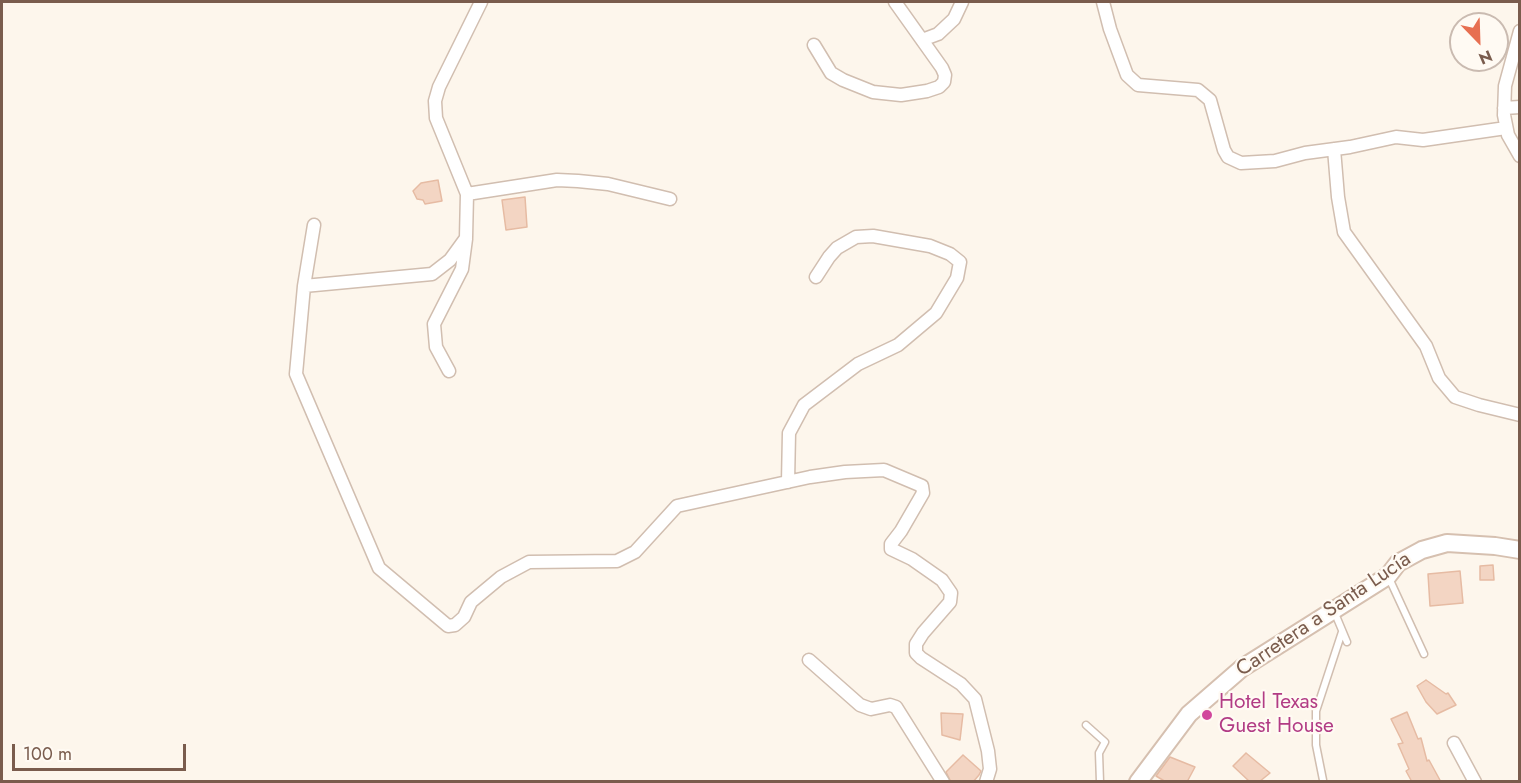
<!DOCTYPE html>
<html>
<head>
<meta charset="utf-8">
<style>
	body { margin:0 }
	#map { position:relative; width:1521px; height:783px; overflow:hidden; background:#fdf6ec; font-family:Jost,sans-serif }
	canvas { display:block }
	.frame { position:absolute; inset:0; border:3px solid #7a5c4d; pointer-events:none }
	.north { position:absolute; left:1449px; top:12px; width:60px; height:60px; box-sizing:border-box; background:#fffaf3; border:2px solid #cabbb1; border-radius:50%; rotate:157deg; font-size:16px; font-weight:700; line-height:24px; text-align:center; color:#7a5c4d }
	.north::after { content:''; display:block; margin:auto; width:21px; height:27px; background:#e76f51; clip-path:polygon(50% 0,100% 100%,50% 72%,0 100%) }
	.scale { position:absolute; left:12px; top:744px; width:174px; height:27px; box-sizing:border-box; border:3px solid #7a5c4d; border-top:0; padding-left:8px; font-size:18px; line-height:21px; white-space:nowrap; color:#7a5c4d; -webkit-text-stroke:4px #fffaf3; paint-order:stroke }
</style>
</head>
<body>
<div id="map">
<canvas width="1521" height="783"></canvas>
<div class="frame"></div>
<div class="north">N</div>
<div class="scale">100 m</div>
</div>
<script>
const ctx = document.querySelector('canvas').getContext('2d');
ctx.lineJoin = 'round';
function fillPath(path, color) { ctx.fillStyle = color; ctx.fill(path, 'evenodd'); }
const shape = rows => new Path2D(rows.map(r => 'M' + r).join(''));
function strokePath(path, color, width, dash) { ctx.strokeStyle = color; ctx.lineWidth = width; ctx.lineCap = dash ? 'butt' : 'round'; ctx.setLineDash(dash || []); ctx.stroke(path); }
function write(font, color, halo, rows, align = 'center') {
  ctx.font = font + ' Jost,sans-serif'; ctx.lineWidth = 4.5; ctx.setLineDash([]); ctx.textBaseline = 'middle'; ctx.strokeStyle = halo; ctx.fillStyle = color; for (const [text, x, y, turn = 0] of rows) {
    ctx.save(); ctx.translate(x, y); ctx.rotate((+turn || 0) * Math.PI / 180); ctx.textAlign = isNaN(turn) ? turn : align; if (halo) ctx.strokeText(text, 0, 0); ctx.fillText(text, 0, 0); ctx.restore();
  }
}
const building = shape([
	[438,180,442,201,425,204,423,200,417,199,413,191,421,183,438,180],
	[525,197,527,227,506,230,502,200,525,197],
	[1493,565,1494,580,1480,580,1480,566,1493,565],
	[1460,571,1463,603,1430,606,1428,574,1460,571],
	[1426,680,1446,694,1448,693,1456,705,1437,714,1426,702,1417,686,1426,680],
	[1407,712,1418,739,1421,738,1427,761,1429,760,1441,782,1412,782,1406,771,1409,769,1398,744,1403,743,1391,719,1407,712],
	[941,713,963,714,960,740,942,735,941,713],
	[1246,753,1270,773,1259,782,1250,782,1233,766,1246,753],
	[963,755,981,771,979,775,973,782,951,782,946,772,963,755],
	[1170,757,1195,767,1187,782,1166,782,1156,776,1170,757]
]);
const service = shape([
	[1388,576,1424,654],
	[1334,611,1347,642],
	[1086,725,1105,742,1099,753,1100,782],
	[1323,780,1316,745,1316,711,1342,632]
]);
const minor = shape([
	[1103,2,1110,29,1127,75,1138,85,1198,90,1210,100,1224,150,1228,157,1241,163,1275,161,1305,153,1350,147,1396,137,1423,140,1506,128],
	[1520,31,1505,86,1504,115,1508,135,1520,156],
	[922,40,938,34,954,19,962,2],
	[814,45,831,73,843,80,873,92,901,95,927,91,939,87,944,82,945,75,942,68,895,2],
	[1504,108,1520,107],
	[1334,149,1338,197,1344,232,1426,346,1439,378,1455,397,1479,405,1520,415],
	[467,194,557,180,578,181,608,184,670,199],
	[314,225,304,286,296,374,379,568,448,626,455,625,464,617,471,602,501,577,529,562,617,561,635,552,677,506,810,477,845,472,884,470,922,486,923,493,901,531,891,544,891,549,912,559,942,580,951,593,950,602,923,633,916,644,916,653,921,658,961,684,975,699,988,751,990,769,986,782],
	[304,286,432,274,450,260,466,238,467,194,436,118,435,101,439,87,481,2],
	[449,371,436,347,434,324,462,269,466,239],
	[788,482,789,433,804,405,858,364,898,345,936,313,957,278,960,262,950,254,930,246,873,236,856,237,837,248,829,257,816,277],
	[809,660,860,705,871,709,890,705,896,707,943,782],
	[1454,743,1475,782]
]);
const secondary = shape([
	[1138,782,1189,714,1242,668,1388,576,1398,563,1422,550,1447,543,1495,546,1520,550]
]);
const markers = [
	[1207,715,6,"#d1479c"]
];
const streetNames = [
	["Carretera a Santa Lucía",1324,615,-34]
];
const hotelNames = [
	["Hotel Texas",1219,703],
	["Guest House",1219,727]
];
fillPath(building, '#f3d5c3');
strokePath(building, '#e6bba3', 1.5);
strokePath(service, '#d1beb0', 9);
strokePath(minor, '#d1beb0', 15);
strokePath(secondary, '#d6c0b0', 20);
strokePath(service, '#fff', 6);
strokePath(minor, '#fff', 12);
strokePath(secondary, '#fff', 16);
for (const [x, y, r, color] of markers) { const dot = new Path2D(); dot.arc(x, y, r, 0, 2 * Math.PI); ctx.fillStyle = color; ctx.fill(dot); strokePath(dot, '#fffaf3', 2); }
write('21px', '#7a5c4d', '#fffaf3', streetNames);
write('21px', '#b23c85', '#fffaf3', hotelNames, 'left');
</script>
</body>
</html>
